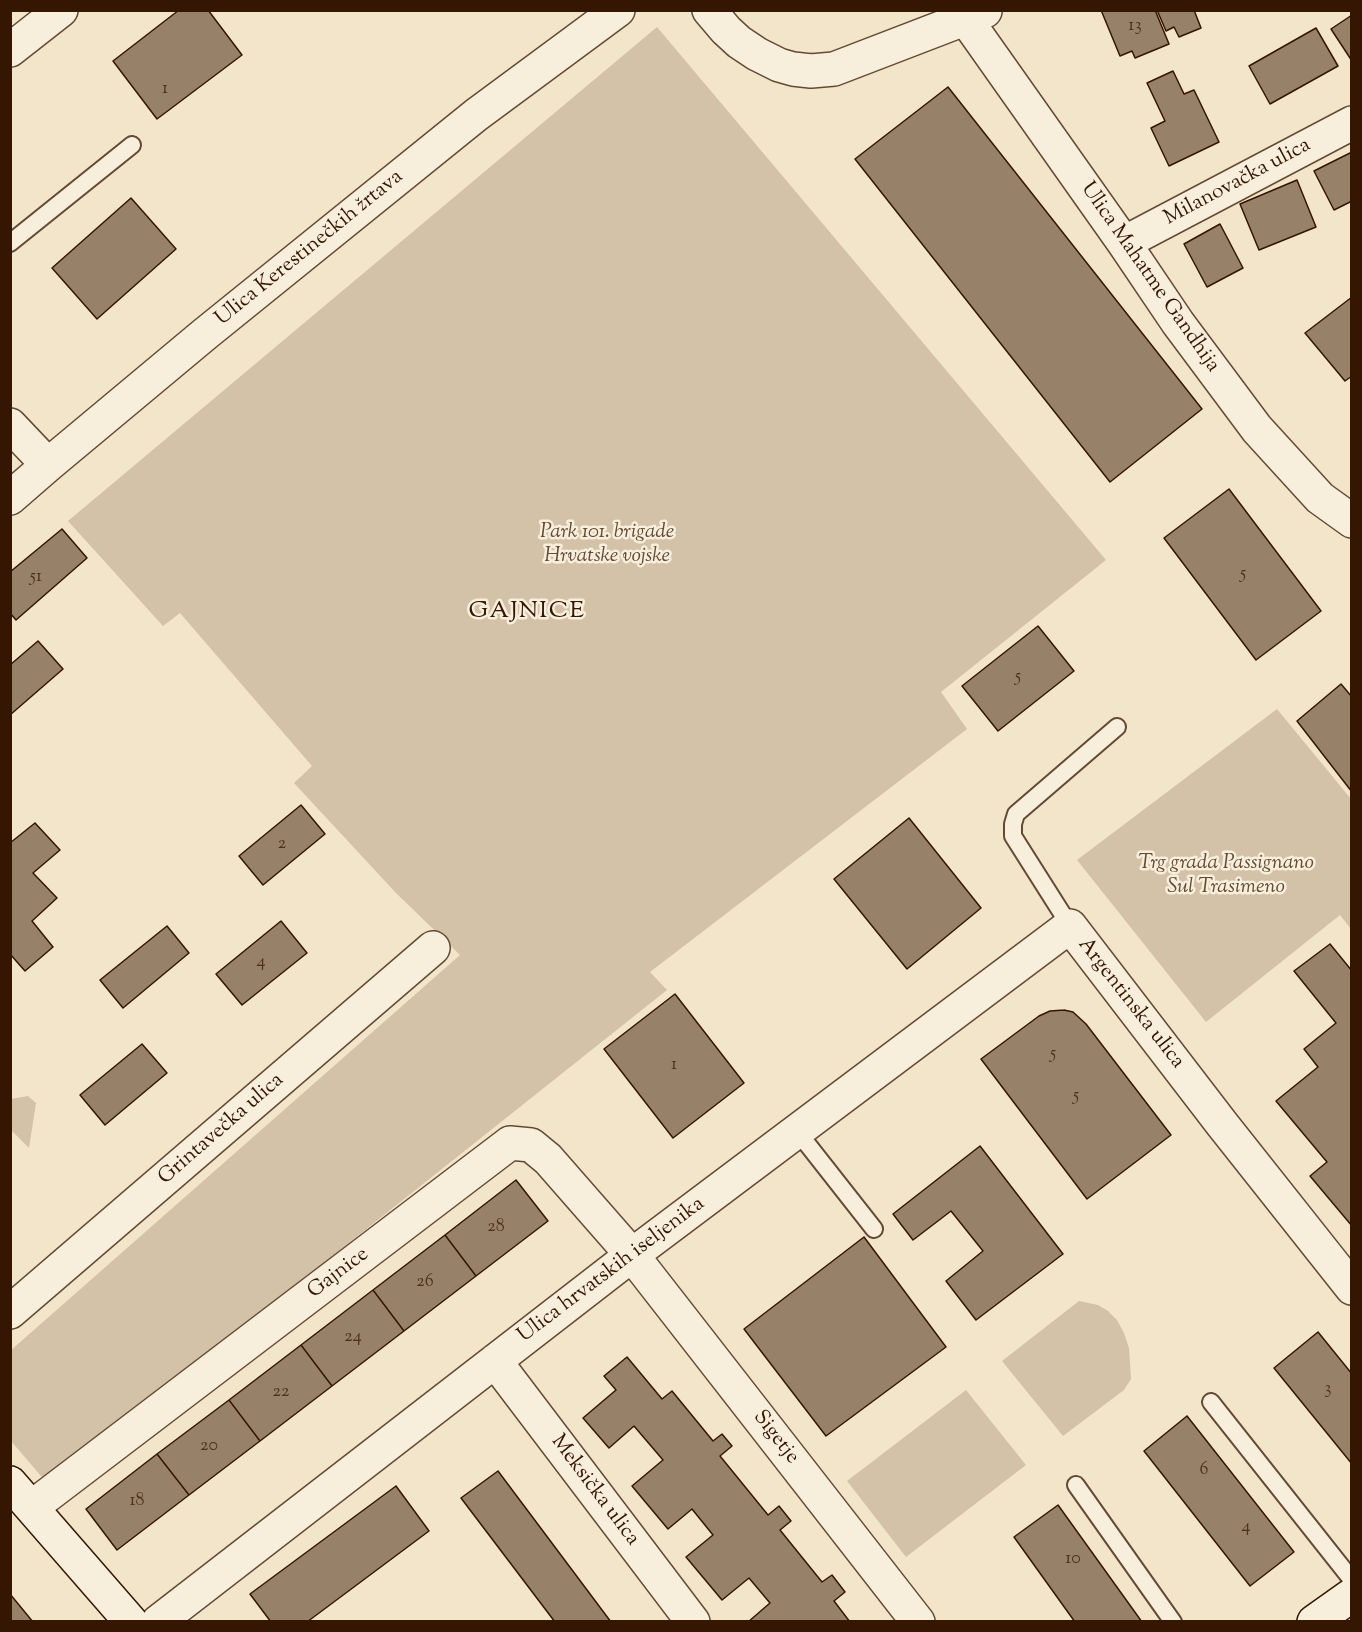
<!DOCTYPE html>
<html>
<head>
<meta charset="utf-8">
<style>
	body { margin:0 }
	#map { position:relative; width:1362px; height:1632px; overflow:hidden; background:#f3e5c9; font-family:"Sorts Mill Goudy",serif }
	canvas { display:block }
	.frame { position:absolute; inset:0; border:12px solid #341602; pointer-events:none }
</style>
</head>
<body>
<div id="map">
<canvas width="1362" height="1632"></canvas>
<div class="frame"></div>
</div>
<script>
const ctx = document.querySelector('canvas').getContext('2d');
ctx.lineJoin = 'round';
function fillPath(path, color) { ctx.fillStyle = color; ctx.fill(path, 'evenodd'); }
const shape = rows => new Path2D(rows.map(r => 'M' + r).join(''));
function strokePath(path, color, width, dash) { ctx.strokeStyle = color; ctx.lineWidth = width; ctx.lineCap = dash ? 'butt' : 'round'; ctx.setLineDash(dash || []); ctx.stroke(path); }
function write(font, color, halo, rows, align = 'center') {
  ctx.font = font + ' "Sorts Mill Goudy",serif'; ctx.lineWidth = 5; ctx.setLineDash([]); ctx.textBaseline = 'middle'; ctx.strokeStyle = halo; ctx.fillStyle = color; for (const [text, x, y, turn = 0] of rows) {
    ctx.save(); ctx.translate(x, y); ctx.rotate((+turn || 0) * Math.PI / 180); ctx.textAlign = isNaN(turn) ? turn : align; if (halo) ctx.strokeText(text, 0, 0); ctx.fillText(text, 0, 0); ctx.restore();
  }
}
const green = shape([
	[657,27,1106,560,941,692,967,729,650,972,667,990,47,1483,11,1441,10,1351,460,955,396,893,294,783,312,766,180,613,163,626,68,521],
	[1277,709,1351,799,1351,929,1340,915,1206,1022,1077,860],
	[28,1096,36,1103,29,1148,10,1129,11,1099],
	[1079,1301,1098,1305,1108,1311,1117,1320,1124,1333,1129,1348,1131,1379,1124,1390,1063,1436,1002,1361],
	[966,1390,1026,1465,906,1557,847,1481]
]);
const building = shape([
	[179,10,208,10,242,55,157,119,113,61,179,10],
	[1101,10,1155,10,1169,44,1135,58,1132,51,1120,56,1101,10],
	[1157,10,1194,10,1201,28,1179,37,1174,27,1166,31,1157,10],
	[1352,15,1352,61,1331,29,1352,15],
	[1316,28,1338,66,1270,104,1249,66,1316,28],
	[1173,71,1184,94,1194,90,1219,142,1169,166,1151,128,1165,121,1147,83,1173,71],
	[948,87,1202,409,1110,482,855,159,948,87],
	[1352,152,1352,201,1334,210,1314,171,1352,152],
	[1297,180,1316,227,1259,250,1240,204,1297,180],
	[131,198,176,249,97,319,52,268,131,198],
	[1220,224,1243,268,1207,287,1184,244,1220,224],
	[1352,297,1352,376,1345,381,1305,333,1352,297],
	[1229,489,1321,611,1256,660,1164,538,1229,489],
	[62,529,87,558,16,620,10,613,10,572,62,529],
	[1038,626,1074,671,998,731,962,686,1038,626],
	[38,641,63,669,10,715,10,665,38,641],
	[1341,684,1352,697,1352,792,1297,721,1341,684],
	[301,805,325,834,263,885,239,856,301,805],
	[909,818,981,908,907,969,834,879,909,818],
	[35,823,60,850,33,873,57,898,32,921,53,947,25,971,10,954,10,843,35,823],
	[281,921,307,953,242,1005,216,974,281,921],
	[167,926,189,953,123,1008,100,980,167,926],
	[1330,944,1352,971,1352,1226,1310,1176,1327,1162,1276,1101,1318,1067,1304,1049,1336,1023,1294,971,1330,944],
	[675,994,744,1083,673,1138,604,1049,675,994],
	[1064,1010,1073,1012,1086,1024,1171,1135,1087,1199,981,1059,1039,1016,1050,1011,1064,1010],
	[142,1044,167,1073,105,1125,80,1095,142,1044],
	[980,1146,1063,1254,976,1320,946,1281,983,1251,951,1211,913,1240,893,1214,980,1146],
	[516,1180,548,1221,476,1276,445,1235,516,1180],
	[445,1235,476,1276,404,1331,373,1290,445,1235],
	[864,1237,946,1347,826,1436,744,1329,864,1237],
	[373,1290,404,1331,332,1386,301,1345,373,1290],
	[1318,1332,1352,1374,1352,1464,1274,1368,1318,1332],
	[301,1345,332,1386,260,1441,229,1400,301,1345],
	[627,1357,662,1399,672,1391,713,1441,722,1434,732,1446,720,1456,768,1515,779,1506,791,1521,780,1530,822,1582,832,1575,845,1592,834,1601,850,1622,748,1622,770,1603,749,1578,722,1600,686,1557,713,1535,692,1509,668,1529,632,1486,663,1460,634,1426,609,1448,583,1418,616,1390,604,1376,627,1357],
	[229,1400,260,1441,189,1495,157,1454,229,1400],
	[1187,1416,1294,1552,1250,1586,1144,1451,1187,1416],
	[157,1454,189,1495,117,1550,86,1509,157,1454],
	[498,1471,611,1622,555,1622,461,1498,498,1471],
	[396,1486,429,1531,307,1622,271,1622,250,1594,396,1486],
	[1058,1505,1142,1622,1075,1622,1014,1537,1058,1505],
	[10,1594,33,1622,10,1622,10,1594]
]);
const lane = shape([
	[10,243,132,145],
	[1070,926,1013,836,1013,824,1016,814,1117,727],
	[797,1131,874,1229],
	[1211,1402,1352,1580],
	[1076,1485,1173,1622]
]);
const street = shape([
	[709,10,726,30,739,42,757,54,779,65,793,69,811,71,834,69,985,11],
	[965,18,1124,243,1178,323,1257,429,1320,498,1352,521],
	[10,50,61,10],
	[1124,243,1352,123],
	[10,425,48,465],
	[10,498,48,465,205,334,476,115,618,10],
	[10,1312,433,948],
	[495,1361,693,1622],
	[32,1507,510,1143,531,1145,548,1159,632,1255,918,1622],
	[158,1622,632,1255,1070,926,1222,1124,1352,1288]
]);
const secondary = shape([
	[10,1483,131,1622],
	[1314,1622,1352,1595]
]);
const numberNames = [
	["13",1135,27],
	["1",165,90],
	["5",1243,575],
	["51",36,578],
	["5",1018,678],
	["2",282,845],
	["4",261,963],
	["5",1053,1055],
	["1",674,1066],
	["5",1076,1097],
	["28",496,1228],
	["26",425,1283],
	["24",353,1338],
	["3",1328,1390],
	["22",281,1393],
	["20",209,1447],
	["6",1204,1471],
	["18",137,1502],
	["4",1246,1528],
	["10",1073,1560]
];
const streetNames = [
	["Milanovačka ulica",1238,183,-28],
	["Ulica Kerestinečkih žrtava",310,249,-39],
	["Ulica Mahatme Gandhija",1149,278,55],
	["Argentinska ulica",1130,1004,52],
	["Grintavečka ulica",222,1130,-41],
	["Ulica hrvatskih iseljenika",612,1271,-37],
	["Gajnice",339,1274,-37],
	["Sigetje",775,1438,52],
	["Meksička ulica",594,1491,53]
];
const parkNames = [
	["Park 101. brigade",607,533],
	["Hrvatske vojske",607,557],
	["Trg grada Passignano",1226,864],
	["Sul Trasimeno",1226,888]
];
const quarterNames = [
	["GAJNICE",527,613]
];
fillPath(green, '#d3c2a7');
fillPath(building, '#978269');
strokePath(building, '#341602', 1.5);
strokePath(lane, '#644a34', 20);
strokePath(street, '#644a34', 36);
strokePath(secondary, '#341602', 36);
strokePath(lane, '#f7eedc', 16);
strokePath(street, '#f7eedc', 33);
strokePath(secondary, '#f7eedc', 33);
write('18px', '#4d311c', null, numberNames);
write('21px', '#341602', '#f7eedc', streetNames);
write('italic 21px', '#644a34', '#f7eedc', parkNames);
ctx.letterSpacing = '1.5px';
write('24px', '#341602', '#f7eedc', quarterNames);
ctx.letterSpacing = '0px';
</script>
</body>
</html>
